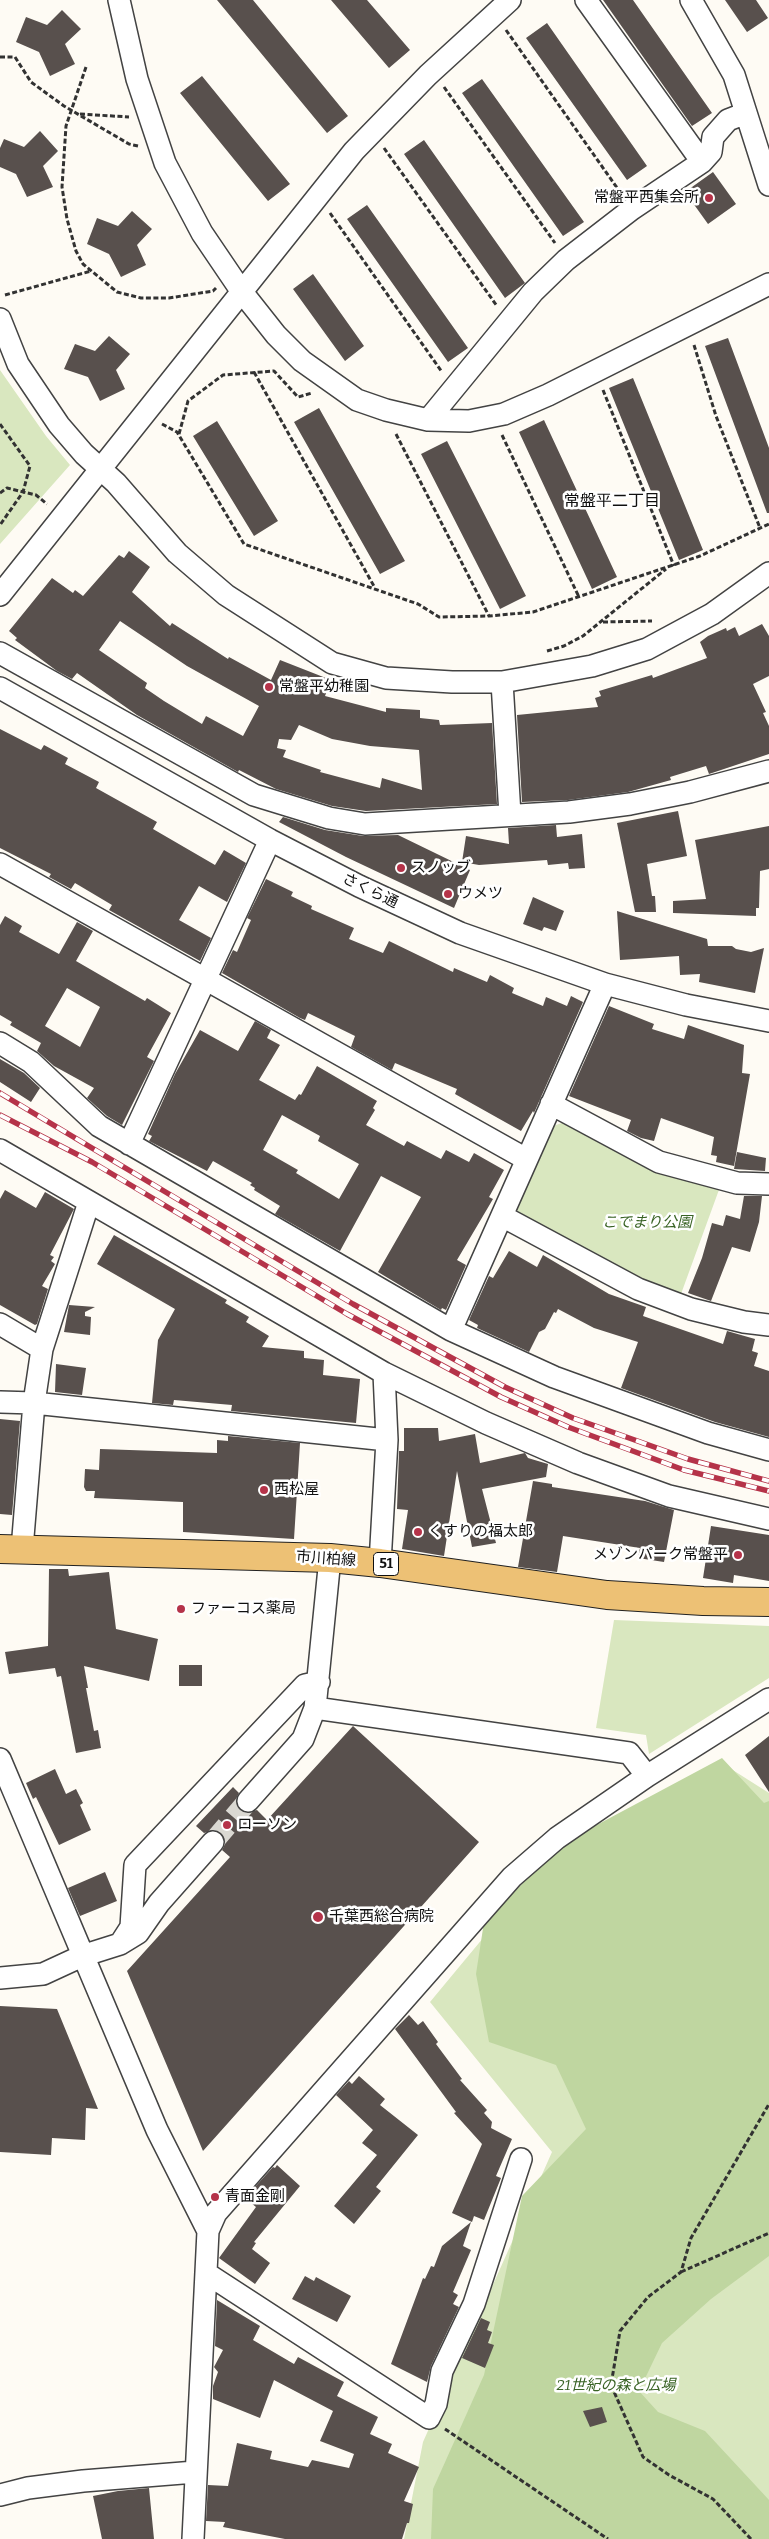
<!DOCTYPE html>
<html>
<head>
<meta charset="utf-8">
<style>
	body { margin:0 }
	canvas { display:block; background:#fefbf4 }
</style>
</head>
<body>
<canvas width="769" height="2539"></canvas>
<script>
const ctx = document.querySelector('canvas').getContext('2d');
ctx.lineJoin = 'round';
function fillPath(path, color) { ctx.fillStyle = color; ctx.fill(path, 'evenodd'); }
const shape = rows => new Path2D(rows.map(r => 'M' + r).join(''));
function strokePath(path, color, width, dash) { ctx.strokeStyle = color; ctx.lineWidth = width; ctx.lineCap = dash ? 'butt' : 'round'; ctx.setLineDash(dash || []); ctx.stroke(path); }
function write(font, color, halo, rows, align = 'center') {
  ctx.font = font + ' Bitter,"Noto Sans JP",serif'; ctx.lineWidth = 5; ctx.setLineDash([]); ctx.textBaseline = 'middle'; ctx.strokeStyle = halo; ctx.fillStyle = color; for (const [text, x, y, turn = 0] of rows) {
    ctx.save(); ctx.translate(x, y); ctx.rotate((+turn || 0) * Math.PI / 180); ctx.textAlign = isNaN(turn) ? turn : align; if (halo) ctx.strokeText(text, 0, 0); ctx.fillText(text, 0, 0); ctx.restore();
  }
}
const green = shape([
	[0,370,46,436,70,465,0,544],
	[565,1122,720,1187,681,1294,654,1286,520,1216,516,1207,553,1126],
	[614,1620,769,1626,769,1678,649,1754,646,1735,596,1728],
	[728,1767,769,1793,769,2539,404,2539,423,2442,552,2152,430,2002,542,1867]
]);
const forest = shape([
	[722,1758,764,1803,769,1801,769,2256,711,2299,662,2343,639,2391,658,2412,705,2431,769,2500,769,2539,431,2539,433,2489,484,2375,522,2196,586,2129,556,2065,489,2042,476,1974,484,1922,563,1843]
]);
const building = shape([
	[217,0,253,0,348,116,327,133],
	[331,0,367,0,410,50,389,68],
	[603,0,633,0,712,113,692,126],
	[725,0,756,0,768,18,747,32],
	[62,10,81,29,65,44,75,64,50,76,39,52,16,42,26,17,47,25],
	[547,23,647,166,627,180,526,38],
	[202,76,290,184,268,201,180,93],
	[482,79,584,222,563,236,462,93],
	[40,131,58,151,43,166,53,187,27,197,16,174,0,167,0,148,4,139,24,147],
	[424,140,525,283,505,298,404,154],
	[713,172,736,204,708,224,685,192],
	[367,205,468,348,448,362,347,219],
	[132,211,152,229,137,245,146,265,121,277,109,254,87,244,97,218,118,226],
	[313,274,364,346,345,361,293,289],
	[109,336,130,354,116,370,125,389,100,401,88,377,64,369,75,344,95,351],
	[728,338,769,448,769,513,767,513,705,346],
	[633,378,703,550,679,560,609,388],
	[319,408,405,561,380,574,294,422],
	[544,420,617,577,592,589,519,432],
	[217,421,278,521,254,536,193,436],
	[447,441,526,596,500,609,421,454],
	[129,551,150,567,132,592,170,626,172,623,228,659,229,657,271,680,280,660,331,680,325,696,386,712,386,708,420,710,420,718,439,720,440,725,492,723,497,804,366,811,332,806,276,789,239,770,238,772,137,715,77,673,72,679,57,671,15,640,17,638,9,631,52,578,73,593,75,590,83,596,119,555,124,558],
	[120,621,187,666,259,706,243,736,206,716,202,724,164,701,145,688,147,683,99,650],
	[299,725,332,739,370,746,419,750,422,790,382,778,380,788,320,772,321,770,283,757,286,750,277,748,279,739,291,740],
	[762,624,769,636,769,676,753,684,766,712,763,713,769,726,769,754,709,774,706,766,670,777,671,780,628,792,568,800,522,802,517,715,598,707,595,698,601,696,599,691,652,675,653,678,707,658,700,642,708,636,726,628,727,631,735,627,739,636],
	[0,729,41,750,44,745,68,758,65,764,99,782,96,788,157,822,153,829,215,865,224,850,246,863,227,902,199,886,179,920,211,938,200,961,109,910,112,905,75,883,71,889,49,877,51,874,0,848],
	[678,811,687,856,647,864,652,896,655,896,656,912,635,912,617,823],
	[283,817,325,830,363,836,398,835,470,870,454,908,346,857,279,822],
	[556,825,557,837,582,834,585,868,569,869,568,863,548,865,547,860,479,865,462,862,466,836,509,844,508,828],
	[769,826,769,869,760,871,759,908,756,908,756,916,673,913,673,901,706,899,695,840],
	[266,879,293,892,291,896,312,906,311,909,354,928,349,939,383,953,389,941,453,972,454,968,487,982,490,975,514,988,512,993,543,1006,546,997,567,1006,571,996,583,1002,534,1113,533,1111,521,1131,455,1094,457,1089,395,1063,392,1070,351,1047,355,1036,308,1013,305,1020,300,1018,222,973,233,950,237,952,251,920,247,918],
	[533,897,564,911,556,931,544,927,542,931,523,924],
	[617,911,707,939,708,946,732,946,736,949,751,952,764,948,755,993,699,982,700,974,680,975,679,956,620,960],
	[5,916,22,926,19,932,59,954,77,922,93,931,76,961,145,1001,147,998,171,1013,147,1057,154,1061,122,1125,107,1116,87,1098,94,1088,54,1066,37,1051,41,1043,10,1025,12,1022,0,1015,0,925],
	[67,988,100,1007,80,1047,45,1026],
	[609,1006,654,1024,652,1029,684,1039,688,1025,744,1045,742,1073,750,1074,734,1166,716,1162,717,1156,711,1155,714,1137,661,1118,654,1141,641,1138,627,1131,631,1120,569,1096],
	[255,1021,271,1030,267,1038,280,1045,259,1080,295,1100,299,1094,301,1095,317,1066,377,1101,373,1108,375,1110,366,1125,404,1146,407,1141,441,1159,446,1150,469,1162,474,1153,504,1170,489,1197,493,1199,457,1260,466,1265,446,1310,442,1308,441,1310,378,1272,421,1197,381,1176,340,1251,275,1214,280,1206,254,1190,255,1188,250,1185,252,1183,213,1161,207,1171,149,1141,152,1136,148,1134,175,1074,200,1030,238,1051],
	[282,1115,320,1136,318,1141,359,1164,339,1199,296,1173,298,1170,263,1150],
	[0,1059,24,1073,40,1088,31,1102,0,1082],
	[737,1152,766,1158,765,1171,734,1169],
	[5,1190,36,1208,45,1192,74,1209,50,1255,54,1257,51,1261,55,1264,42,1286,48,1289,37,1324,35,1325,0,1305,0,1199],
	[744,1196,762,1196,759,1222,750,1252,732,1247,711,1301,688,1293,702,1258,712,1223,723,1226,726,1215,740,1219],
	[114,1235,227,1300,225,1303,249,1317,246,1322,269,1336,262,1347,304,1351,304,1358,324,1360,323,1375,360,1379,356,1423,231,1411,232,1405,174,1400,173,1405,152,1403,158,1340,175,1309,97,1264],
	[509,1251,537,1267,543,1255,609,1294,646,1307,643,1316,723,1344,727,1331,755,1339,752,1351,758,1353,754,1366,769,1371,769,1437,715,1422,621,1388,638,1342,594,1328,558,1309,556,1313,554,1312,545,1329,539,1332,529,1352,477,1328,478,1325,469,1320,489,1276,493,1278],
	[69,1305,95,1307,85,1312,85,1316,91,1317,90,1335,64,1332],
	[56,1364,86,1368,82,1395,55,1392],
	[0,1419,20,1421,12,1515,0,1514],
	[404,1428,438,1428,439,1441,475,1434,480,1463,525,1453,528,1458,548,1464,546,1477,482,1489,496,1543,472,1547,457,1471,444,1556,402,1549,408,1510,397,1509,399,1451,404,1451],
	[228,1436,300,1443,294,1539,183,1532,183,1502,94,1498,95,1491,86,1491,84,1487,85,1469,99,1470,100,1449,217,1453,217,1440,228,1441],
	[533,1481,552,1484,552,1487,645,1501,674,1510,664,1562,638,1558,640,1548,563,1536,557,1572,518,1567],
	[711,1526,769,1535,769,1581,734,1575,733,1583,703,1578],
	[49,1569,68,1569,69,1576,109,1572,116,1629,158,1639,149,1681,84,1666,88,1688,86,1688,94,1731,98,1730,101,1748,76,1753,61,1676,57,1677,55,1668,9,1674,5,1652,48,1646],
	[179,1665,202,1665,202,1686,179,1686],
	[353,1726,479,1842,203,2151,127,1971,230,1857,222,1850,225,1844,222,1833,215,1830,204,1833,196,1826,233,1787,239,1793,236,1799,239,1810,246,1813,257,1810,267,1820],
	[769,1736,769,1792,745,1755],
	[55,1769,66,1794,76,1789,83,1803,80,1805,91,1830,59,1845,36,1797,33,1799,26,1783],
	[105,1872,117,1901,80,1916,68,1888],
	[0,2006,57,2009,98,2109,86,2108,85,2140,52,2138,51,2155,0,2152],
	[409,2015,418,2025,423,2021,438,2042,436,2044,462,2079,460,2080,487,2110,484,2113,492,2122,491,2128,512,2139,496,2176,501,2178,484,2220,474,2216,472,2222,452,2213,482,2144,454,2113,456,2112,395,2029],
	[359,2076,385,2099,380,2105,418,2135,376,2187,381,2191,354,2224,334,2206,377,2155,362,2143,373,2130,336,2095,349,2081,352,2084],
	[277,2165,300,2186,254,2242,256,2243,252,2249,270,2263,255,2284,219,2258,256,2207,245,2198,273,2167,275,2168],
	[471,2222,463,2246,471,2250,453,2292,458,2295,453,2304,459,2307,431,2366,427,2382,391,2364,423,2278,425,2279,431,2266,434,2267,442,2246],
	[305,2276,314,2281,316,2277,351,2296,337,2322,292,2299],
	[217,2300,260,2326,253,2340,294,2364,298,2357,344,2382,337,2396,378,2417,370,2434,392,2444,388,2453,419,2467,404,2501,413,2504,409,2523,407,2523,402,2539,285,2539,223,2527,225,2522,206,2521,208,2485,228,2486,237,2443,272,2451,270,2459,308,2467,312,2460,349,2468,354,2454,320,2441,333,2411,274,2380,260,2418,213,2399,213,2386,218,2372,214,2367,223,2350,215,2346],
	[481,2318,490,2322,487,2330,492,2332,488,2343,494,2345,485,2368,462,2358],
	[602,2407,607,2422,590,2427,583,2411],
	[149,2488,154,2539,102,2539,93,2496,118,2491]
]);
const minorTunnel = shape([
	[213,1842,248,1801]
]);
const path = shape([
	[506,30,620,192],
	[0,57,15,57,31,82,64,106,129,144,138,146],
	[86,67,66,126,62,187,67,219,76,251,83,264,117,292,141,298,169,298,213,291,216,288],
	[444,87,555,243],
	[80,114,129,117],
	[384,148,497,306],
	[330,213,442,372],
	[5,295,91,271],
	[694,345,716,416,760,528],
	[254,372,375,588],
	[603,390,674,566],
	[0,424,30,466,23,492,0,525],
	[162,424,177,432,244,544,418,604,439,617,489,616,533,612,700,556,769,524],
	[179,434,188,401,223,375,274,371,298,397,312,393],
	[396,434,489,616],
	[502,435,579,597],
	[0,493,7,488,36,495,47,504],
	[603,622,652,621],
	[547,651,564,646,583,636,666,569],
	[681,2272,769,2233],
	[445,2429,608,2539],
	[751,2539,713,2499,669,2475,643,2457,611,2385,620,2331,648,2297,681,2272,691,2238,769,2104]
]);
const minor = shape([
	[119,0,137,79,165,163,202,233,242,292,276,335,302,361,357,400,386,410,428,420,469,421,504,414,548,395,769,284],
	[586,0,702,162],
	[691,0,734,75,769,185],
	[0,319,18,364,59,425,84,454,116,483,177,553,226,595,332,663,386,678,452,682,502,682,592,666,647,649,712,614,769,573],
	[428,420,533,292,566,260,632,209,702,162,711,152,713,137,728,120,746,113],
	[0,595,354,151,428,75,510,0],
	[0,653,254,795,329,818,365,824,569,812,630,804,690,792,769,771],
	[502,682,510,815],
	[0,688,270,840,359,886,460,933,605,984,686,1005,769,1021],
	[0,864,526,1159],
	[0,1043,31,1062,99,1126,451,1330,554,1377,708,1433,769,1450],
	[551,1104,659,1162,737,1183,769,1184],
	[129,1144,270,840],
	[0,1150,384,1373,486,1423,578,1463,669,1496,769,1519],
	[502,1216,638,1289,691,1309,744,1322,769,1325],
	[0,1324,42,1349],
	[451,1330,605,984],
	[0,1402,34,1403,387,1440],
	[22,1549,34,1403,42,1349,89,1202],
	[380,1563,387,1440,384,1373],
	[315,1708,629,1753,647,1776],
	[0,1759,157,2130,208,2231],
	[248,1801,303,1739,315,1708,330,1558],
	[120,1944,131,1927,135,1865,305,1685,319,1682],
	[0,1978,43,1974,82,1956,120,1944,138,1933,159,1903,213,1842],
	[206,2273,429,2418,436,2404,442,2371,474,2304,521,2159],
	[0,2495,28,2488,83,2481,195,2472],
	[193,2539,208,2231,216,2213,512,1877,557,1838,647,1776,769,1699]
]);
const major = shape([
	[0,1549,330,1558,380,1563,607,1595,703,1601,769,1602]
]);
const rail = shape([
	[0,1093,353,1304,505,1387,573,1418,688,1459,769,1481],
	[0,1115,92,1162,347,1314,501,1397,568,1427,684,1470,769,1491]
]);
const markers = [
	[709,198,5,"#b53349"],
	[269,687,5,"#b53349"],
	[401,868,5,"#b53349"],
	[448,894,5,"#b53349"],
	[264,1490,5,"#b53349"],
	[418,1532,5,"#b53349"],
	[738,1555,5,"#b53349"],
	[181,1609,5,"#b53349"],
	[227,1825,5,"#b53349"],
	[318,1917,6,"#b53349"],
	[215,2197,5,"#b53349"]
];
const shields = [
	[386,1564,25]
];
const shieldNames = [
	["51",386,1564]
];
const poiNames = [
	["常盤平西集会所",699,198,"right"],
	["常盤平幼稚園",279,687],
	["スノッブ",411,868],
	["ウメツ",458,894],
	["西松屋",274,1490],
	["くすりの福太郎",428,1532],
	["メゾンパーク常盤平",728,1555,"right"],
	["ファーコス薬局",191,1609],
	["ローソン",237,1825],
	["千葉西総合病院",329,1917],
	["青面金剛",225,2197]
];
const streetNames = [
	["さくら通",370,891,26],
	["市川柏線",326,1559,4]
];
const parkNames = [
	["こでまり公園",647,1223],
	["21世紀の森と広場",616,2386]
];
const neighbourhoodNames = [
	["常盤平二丁目",612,502]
];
fillPath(green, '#d9e7bf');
fillPath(forest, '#bfd6a0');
fillPath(building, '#58504d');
strokePath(minorTunnel, '#dad8d2', 21, [21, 11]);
strokePath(minor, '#434343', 24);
strokePath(major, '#212121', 30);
strokePath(path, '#323232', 3, [5, 2.5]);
strokePath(minor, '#fff', 21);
strokePath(major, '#edc175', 28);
strokePath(rail, '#b53349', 5.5);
strokePath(rail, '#fff', 4, [11]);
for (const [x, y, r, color] of markers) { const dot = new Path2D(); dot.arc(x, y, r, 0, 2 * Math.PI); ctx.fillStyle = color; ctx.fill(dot); strokePath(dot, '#fff', 2); }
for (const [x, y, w] of shields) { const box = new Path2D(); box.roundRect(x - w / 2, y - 11.5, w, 23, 4); ctx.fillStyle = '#fff'; ctx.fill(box); strokePath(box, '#101010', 1); }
write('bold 14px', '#101010', null, shieldNames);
write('15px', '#101010', '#fff', poiNames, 'left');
write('15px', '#101010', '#fff', streetNames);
write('italic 15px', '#396325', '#fff', parkNames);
write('16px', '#101010', '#fff', neighbourhoodNames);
</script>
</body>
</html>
